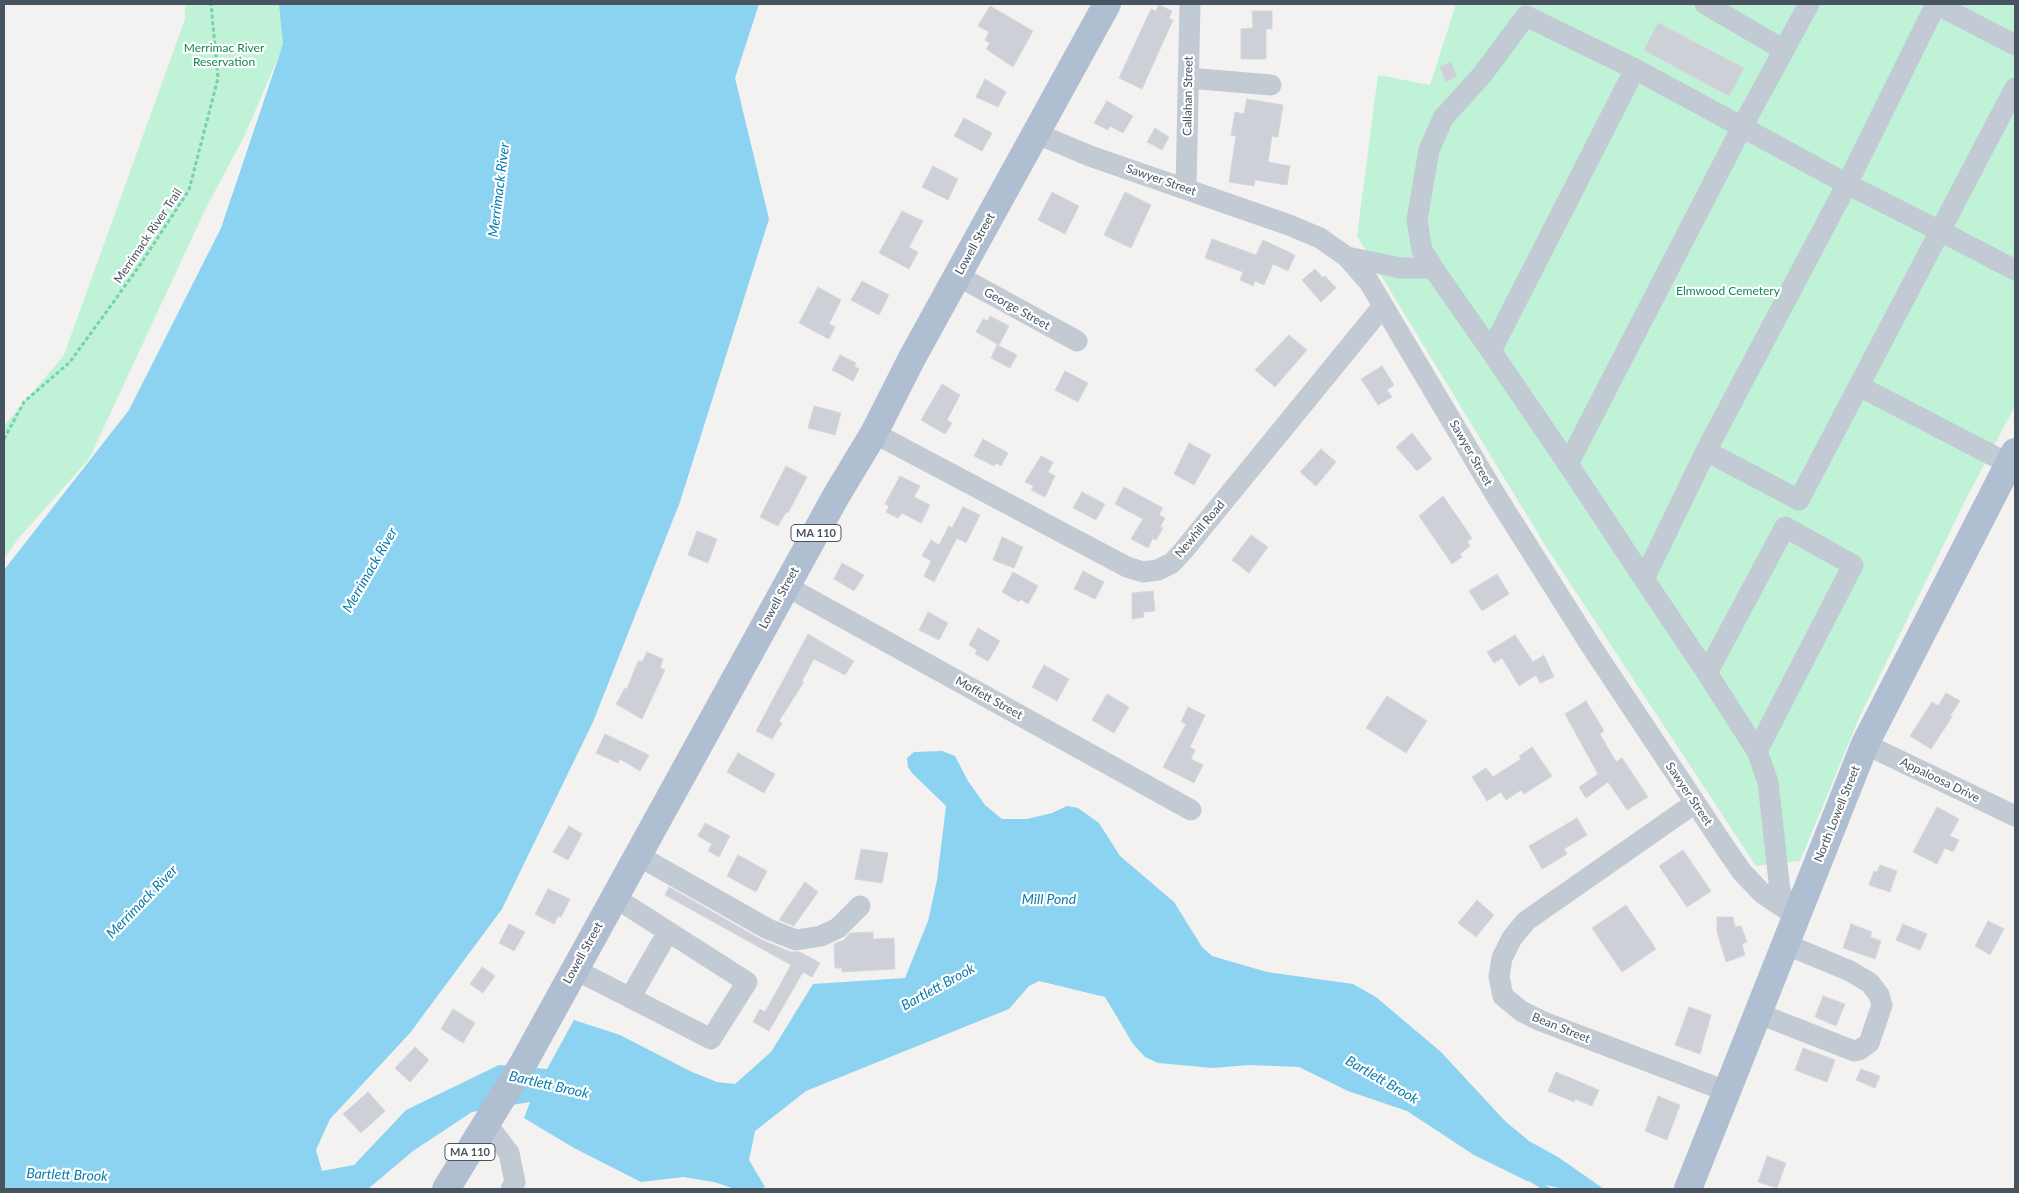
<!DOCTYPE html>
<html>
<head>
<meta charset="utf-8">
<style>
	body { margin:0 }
	#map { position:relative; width:2019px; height:1193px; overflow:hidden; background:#f4f2f1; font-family:Lato,sans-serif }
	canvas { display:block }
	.frame { position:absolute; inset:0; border:5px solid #485360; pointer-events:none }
</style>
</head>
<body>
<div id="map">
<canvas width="2019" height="1193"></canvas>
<div class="frame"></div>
</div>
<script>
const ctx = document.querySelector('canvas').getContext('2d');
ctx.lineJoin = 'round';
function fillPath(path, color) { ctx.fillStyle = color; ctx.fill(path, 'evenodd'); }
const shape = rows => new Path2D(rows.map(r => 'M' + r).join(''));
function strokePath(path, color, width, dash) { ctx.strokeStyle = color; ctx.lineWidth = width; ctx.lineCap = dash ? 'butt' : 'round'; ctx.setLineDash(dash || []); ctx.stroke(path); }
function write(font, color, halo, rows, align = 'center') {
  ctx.font = font + ' Lato,sans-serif'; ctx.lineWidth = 4.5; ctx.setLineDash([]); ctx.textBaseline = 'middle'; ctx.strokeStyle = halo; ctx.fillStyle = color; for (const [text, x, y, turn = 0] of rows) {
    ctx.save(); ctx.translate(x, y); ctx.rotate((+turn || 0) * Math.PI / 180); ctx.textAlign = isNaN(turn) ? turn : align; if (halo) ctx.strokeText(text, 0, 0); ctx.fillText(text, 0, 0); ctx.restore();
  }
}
const green = shape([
	[185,4,296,4,282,48,244,137,206,208,89,459,17,540,4,559,4,426,64,355,185,19],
	[1456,4,2015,4,2015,406,1966,499,1859,718,1800,861,1756,866,1545,545,1357,236,1378,75,1430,85]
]);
const water = shape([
	[279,4,759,4,735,78,769,219,680,502,593,722,502,909,410,1033,330,1119,316,1150,322,1171,354,1165,406,1110,499,1065,547,1069,574,1020,620,1035,692,1072,717,1082,735,1084,771,1052,813,984,905,978,928,921,937,880,946,806,912,773,908,767,907,758,914,752,942,751,955,756,968,781,985,805,1002,819,1027,819,1052,813,1067,806,1078,808,1099,823,1120,856,1174,902,1202,947,1212,956,1267,972,1353,984,1376,997,1441,1052,1505,1121,1529,1141,1558,1157,1604,1189,1564,1189,1527,1181,1474,1155,1407,1111,1348,1091,1299,1067,1249,1065,1213,1068,1158,1063,1145,1057,1133,1044,1105,997,1039,981,1029,986,1009,1009,806,1091,755,1131,749,1160,765,1187,760,1189,735,1189,714,1182,683,1177,641,1182,574,1148,524,1118,530,1102,472,1112,413,1151,368,1189,4,1189,4,570,129,410,221,228,283,44]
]);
const stream = shape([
	[1532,1180,1547,1189]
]);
const building = shape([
	[1159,5,1172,11,1169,18,1173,20,1142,89,1119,78,1151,9,1156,11,1159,5],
	[990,6,1033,31,1013,67,986,49,990,43,985,40,989,32,978,26,990,6],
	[1252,11,1272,11,1272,29,1266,29,1266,59,1241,59,1241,29,1253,28,1252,11],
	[1658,23,1744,68,1729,96,1644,50,1658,23],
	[1451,62,1457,76,1446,82,1440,67,1451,62],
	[985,79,1006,92,998,107,976,97,985,79],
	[1247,99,1283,105,1278,137,1272,136,1268,162,1290,166,1287,185,1255,180,1254,186,1229,182,1236,136,1231,135,1235,112,1244,114,1247,99],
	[1107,101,1133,116,1123,133,1110,126,1108,130,1094,123,1107,101],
	[964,118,992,133,982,151,954,136,964,118],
	[1155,128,1169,137,1162,150,1147,142,1155,128],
	[933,166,958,179,948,200,922,187,933,166],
	[1052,192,1079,206,1065,234,1038,220,1052,192],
	[1125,192,1151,205,1131,248,1104,235,1125,192],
	[902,211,923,221,909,247,918,252,909,269,879,253,902,211],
	[1212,239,1256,255,1263,240,1295,255,1288,271,1273,264,1264,285,1255,281,1253,286,1240,280,1243,272,1205,258,1212,239],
	[1315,269,1323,278,1325,276,1336,288,1321,302,1302,280,1315,269],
	[862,281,889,295,879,315,851,300,862,281],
	[818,287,841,300,829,324,835,327,829,339,799,323,818,287],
	[990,316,1009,326,999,345,976,332,983,319,988,321,990,316],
	[1289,335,1307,350,1275,387,1255,370,1289,335],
	[997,345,1017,355,1010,368,991,358,997,345],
	[840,355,856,363,854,366,859,369,853,381,832,370,840,355],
	[1382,366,1394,385,1387,390,1392,397,1378,405,1361,379,1382,366],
	[1065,371,1088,383,1078,402,1055,390,1065,371],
	[942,384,960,395,947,420,952,423,945,434,921,420,942,384],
	[814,406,841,413,835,435,808,428,814,406],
	[1412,433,1432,459,1417,471,1396,447,1412,433],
	[983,439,1008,453,1001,466,996,463,994,466,974,456,983,439],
	[1189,443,1211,455,1194,485,1174,474,1189,443],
	[1321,449,1336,462,1316,486,1300,472,1321,449],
	[1041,456,1053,462,1048,472,1055,476,1045,497,1031,490,1034,486,1025,482,1041,456],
	[786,466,807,477,788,513,786,512,778,526,760,517,786,466],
	[900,476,920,486,914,497,930,505,921,523,902,513,898,518,886,512,889,506,885,504,900,476],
	[1124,487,1163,508,1159,515,1165,518,1160,527,1163,528,1156,540,1153,538,1148,548,1131,539,1143,519,1115,504,1124,487],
	[1082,492,1105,504,1096,520,1073,508,1082,492],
	[1443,496,1472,538,1467,542,1470,546,1460,554,1462,557,1452,564,1419,516,1443,496],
	[963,507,980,515,966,543,957,538,934,582,924,576,931,561,922,556,931,540,939,545,949,526,952,528,963,507],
	[697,531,717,539,708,563,688,555,697,531],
	[1251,535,1268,547,1249,573,1232,560,1251,535],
	[1002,537,1023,547,1014,568,993,560,1002,537],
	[842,563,864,575,854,591,834,579,842,563],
	[1083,571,1104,582,1095,599,1074,589,1083,571],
	[1013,572,1038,586,1028,604,1020,599,1019,602,1002,592,1013,572],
	[1497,574,1509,594,1482,611,1469,591,1497,574],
	[1153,591,1155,611,1143,612,1144,617,1132,619,1132,593,1153,591],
	[928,612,948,623,939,640,919,630,928,612],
	[978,628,1000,641,988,661,975,654,977,650,969,645,978,628],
	[808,634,854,661,845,675,814,659,802,681,804,682,779,721,782,723,772,739,756,731,808,634],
	[1515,635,1533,662,1544,655,1554,677,1540,683,1536,675,1519,686,1502,658,1494,663,1487,652,1515,635],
	[647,652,663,659,660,668,665,670,642,719,616,704,625,688,627,689,638,661,642,662,647,652],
	[1044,665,1069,679,1057,701,1032,687,1044,665],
	[1946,693,1960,701,1950,716,1952,717,1931,749,1910,736,1932,702,1938,706,1946,693],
	[1107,694,1129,707,1114,733,1092,720,1107,694],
	[1387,696,1427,721,1406,753,1366,728,1387,696],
	[1586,701,1604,731,1600,734,1616,762,1622,758,1648,797,1627,810,1608,782,1586,798,1579,787,1598,774,1565,714,1586,701],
	[1188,707,1205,715,1190,747,1195,750,1191,759,1203,765,1194,783,1163,767,1186,724,1181,722,1188,707],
	[605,734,649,755,640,771,620,759,618,763,596,753,605,734],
	[1532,747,1552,776,1524,794,1521,790,1506,800,1501,792,1487,801,1472,777,1486,768,1493,777,1521,759,1519,756,1532,747],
	[738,753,775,774,764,793,727,772,738,753],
	[1937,807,1959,819,1950,836,1959,840,1953,852,1945,848,1937,864,1913,852,1937,807],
	[1577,818,1587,835,1564,849,1567,854,1542,869,1529,846,1577,818],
	[705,823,730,836,719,857,708,851,712,844,698,836,705,823],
	[569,826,582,834,568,860,553,852,569,826],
	[861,849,888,853,882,883,855,879,861,849],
	[1683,850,1711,891,1687,907,1659,866,1683,850],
	[738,855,767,871,756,892,727,876,738,855],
	[1880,865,1897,871,1890,892,1869,885,1874,871,1877,872,1880,865],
	[805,882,818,892,794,926,779,920,805,882],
	[669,887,762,940,791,952,800,952,820,963,812,977,803,972,769,1031,753,1022,760,1009,765,1012,791,965,665,895,669,887],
	[548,889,570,899,561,917,558,916,554,924,535,914,548,889],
	[1477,900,1494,915,1476,937,1458,923,1477,900],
	[1626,905,1656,949,1622,972,1592,928,1626,905],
	[1717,917,1733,917,1735,927,1741,926,1747,942,1742,944,1745,955,1726,962,1717,932,1717,917],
	[1988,921,2004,929,1990,955,1975,946,1988,921],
	[509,924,525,932,514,951,499,943,509,924],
	[1851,924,1872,932,1870,937,1881,941,1875,959,1843,948,1851,924],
	[1903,924,1927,934,1920,950,1896,940,1903,924],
	[873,932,873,939,894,938,895,969,842,972,842,968,835,968,834,944,844,940,850,933,873,932],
	[482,967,495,976,483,993,470,984,482,967],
	[1823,996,1845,1004,1836,1026,1815,1017,1823,996],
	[1689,1007,1711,1015,1700,1054,1675,1045,1689,1007],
	[453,1009,475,1023,463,1043,441,1029,453,1009],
	[415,1047,429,1060,410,1082,395,1068,415,1047],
	[1803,1048,1835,1060,1827,1082,1795,1070,1803,1048],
	[1861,1069,1880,1076,1875,1088,1856,1080,1861,1069],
	[1556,1072,1599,1090,1592,1106,1575,1099,1574,1102,1548,1091,1556,1072],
	[368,1092,385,1111,361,1133,343,1114,368,1092],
	[1658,1096,1680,1105,1667,1140,1645,1131,1658,1096],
	[1767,1156,1786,1163,1777,1188,1758,1182,1767,1156]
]);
const path = shape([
	[4,439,24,402,70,362,138,268,189,190,218,78,211,4]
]);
const minor = shape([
	[1705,4,1784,50],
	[1809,4,1742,127,1847,184,1706,451,1799,500,1940,231,2015,270],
	[1936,4,1847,184,1940,231,2015,88],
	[1936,4,2015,45],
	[1188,78,1271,85],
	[1035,133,1090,156,1289,225,1320,238,1347,257,1369,282,1495,494,1591,646,1724,846,1742,872,1762,893,1796,916],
	[1186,188,1190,4],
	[1347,257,1401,268,1433,268,1422,250,1417,220,1429,150,1443,118,1482,75,1526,16,1635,69,1742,127,1568,464,1491,351,1635,69],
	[1433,268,1491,351],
	[958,276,1077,341],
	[1859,386,2009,464],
	[874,433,1127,567,1143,572,1158,570,1172,563,1183,551,1383,306],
	[1568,464,1644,579,1706,451],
	[1644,579,1707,673],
	[786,586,1191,810],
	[1865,744,2015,816],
	[1757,751,1853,565,1785,527,1707,673,1757,751,1768,782,1780,891,1793,912],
	[1695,803,1526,921,1512,938,1502,958,1499,977,1503,996,1521,1011,1541,1021,1726,1091],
	[637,855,768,929,796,940,821,936,838,928,860,906],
	[574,969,711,1039,747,982,614,897],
	[630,998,668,932],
	[1757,1013,1854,1051,1859,1050,1869,1043,1882,1005,1879,995,1870,983,1850,971,1785,944],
	[487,1124,509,1153,515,1182,511,1189]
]);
const major = shape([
	[446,1189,524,1062,836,496,874,433,912,358,1107,4],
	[1688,1189,1865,744,2015,452]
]);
const shields = [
	[816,533,50],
	[470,1152,50]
];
const shieldNames = [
	["MA 110",816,533],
	["MA 110",470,1152]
];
const parkNames = [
	["Merrimac River",224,48],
	["Reservation",224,62],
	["Elmwood Cemetery",1728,291]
];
const streetNames = [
	["Callahan Street",1188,96,-89],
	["Sawyer Street",1161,180,19],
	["Merrimack River Trail",148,236,-56],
	["Lowell Street",975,244,-61],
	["George Street",1017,309,29],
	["Sawyer Street",1471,453,60],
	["Newhill Road",1200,529,-50],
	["Lowell Street",779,598,-61],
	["Moffett Street",989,698,29],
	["Appaloosa Drive",1940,780,26],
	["Sawyer Street",1689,794,56],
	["North Lowell Street",1837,814,-68],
	["Lowell Street",583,953,-61],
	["Bean Street",1561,1028,22]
];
const waterNames = [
	["Merrimack River",499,190,-83],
	["Merrimack River",370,570,-60],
	["Mill Pond",1049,899],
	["Merrimack River",142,902,-46],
	["Bartlett Brook",938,987,-29],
	["Bartlett Brook",1382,1080,30],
	["Bartlett Brook",549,1085,13],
	["Bartlett Brook",67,1175,2]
];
fillPath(green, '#bff2d7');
fillPath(water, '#8bd3f0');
strokePath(stream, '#8bd3f0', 5);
fillPath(building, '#cdd0d7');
strokePath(building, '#d5d7dd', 1);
strokePath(path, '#76d2ac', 3, [4, 2.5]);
strokePath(minor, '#c2cad3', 21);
strokePath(major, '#b0bed1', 28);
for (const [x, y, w] of shields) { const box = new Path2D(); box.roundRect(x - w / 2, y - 8.5, w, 17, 4); ctx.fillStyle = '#fff'; ctx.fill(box); strokePath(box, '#485360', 1); }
write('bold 11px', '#485360', null, shieldNames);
write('12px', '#148657', '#fff', parkNames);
write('12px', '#485360', '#fff', streetNames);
write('italic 14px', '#077cad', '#fff', waterNames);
</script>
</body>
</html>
